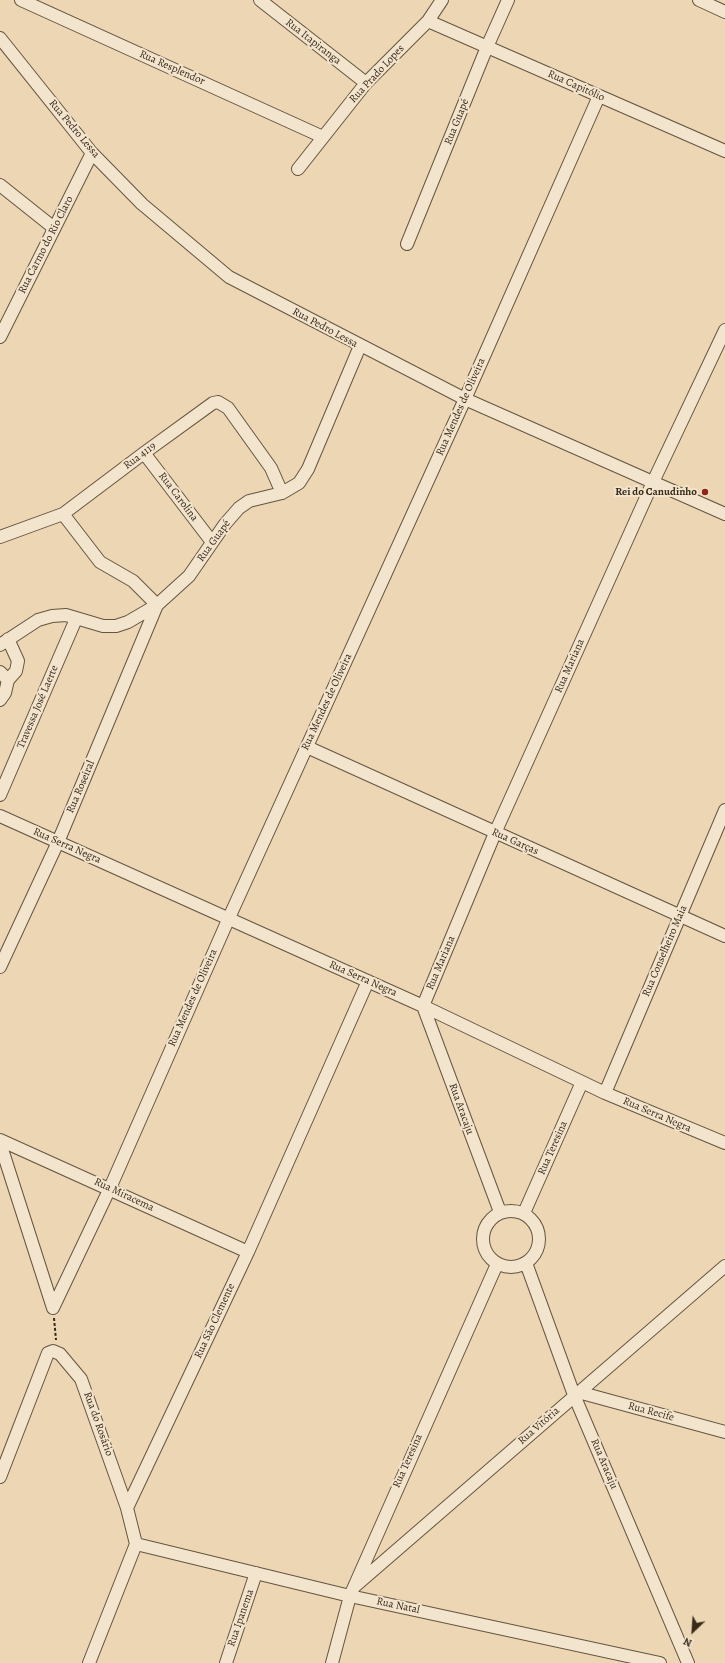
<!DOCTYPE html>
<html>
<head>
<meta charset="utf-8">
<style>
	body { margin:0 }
	#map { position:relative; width:725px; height:1663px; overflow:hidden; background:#ecd6b3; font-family:Alegreya,serif }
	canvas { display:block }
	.north { position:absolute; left:673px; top:1611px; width:40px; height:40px; -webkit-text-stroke:3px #f3e4ce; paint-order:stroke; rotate:205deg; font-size:11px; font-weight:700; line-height:16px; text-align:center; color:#382a19 }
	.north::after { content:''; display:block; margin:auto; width:14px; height:18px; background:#382a19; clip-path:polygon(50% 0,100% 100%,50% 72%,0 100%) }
</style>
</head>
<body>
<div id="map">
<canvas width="725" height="1663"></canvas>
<div class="north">N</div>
</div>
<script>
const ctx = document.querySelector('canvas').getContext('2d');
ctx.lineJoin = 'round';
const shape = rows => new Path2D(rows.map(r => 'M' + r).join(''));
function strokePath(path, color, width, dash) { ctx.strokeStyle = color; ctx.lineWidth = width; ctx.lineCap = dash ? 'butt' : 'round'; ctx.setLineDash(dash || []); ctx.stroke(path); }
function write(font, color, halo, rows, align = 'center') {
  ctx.font = font + ' Alegreya,serif'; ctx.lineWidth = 4; ctx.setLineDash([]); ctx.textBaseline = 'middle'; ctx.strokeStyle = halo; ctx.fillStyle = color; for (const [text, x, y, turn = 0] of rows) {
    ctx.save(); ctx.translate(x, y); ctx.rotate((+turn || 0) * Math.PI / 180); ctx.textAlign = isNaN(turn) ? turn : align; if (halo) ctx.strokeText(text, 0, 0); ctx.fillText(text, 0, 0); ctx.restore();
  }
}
const path = shape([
	[54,1318,56,1340]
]);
const minor = shape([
	[21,0,323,137],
	[260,0,366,83],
	[699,0,725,12],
	[428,21,725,151],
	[0,38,92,153,142,204,229,277,465,399,725,514],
	[298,169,366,83,428,21,442,0],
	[0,185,54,228],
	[407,244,487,47,508,0],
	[0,337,92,153],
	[144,453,212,542],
	[0,537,63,514,144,453,213,403,218,402,228,408,271,468,282,493],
	[8,639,18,661,16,671,8,680],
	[0,645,38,620,52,616,66,615,103,626,116,626,128,622,157,605,189,576,225,524,239,508,249,501,282,493,299,483,308,469,360,346],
	[0,672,8,680,5,693,0,700],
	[307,747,725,936],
	[0,795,76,619],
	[0,816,423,1006,605,1093,725,1143],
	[0,967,58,842,157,605,133,581,100,562,63,514],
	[605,1093,725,810],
	[0,1140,248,1252],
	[0,1143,53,1308],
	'483 1239a28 28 0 1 1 56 0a28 28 0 1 1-56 0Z',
	[500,1212,423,1006,495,833,653,482,725,330],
	[524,1213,582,1082],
	[526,1263,574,1395,688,1663],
	[53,1308,110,1188,228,920,465,399,599,96],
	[578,1392,725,1432],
	[0,1477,48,1353,53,1351,60,1354,81,1379,127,1508,136,1544,89,1663],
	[127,1508,248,1252,368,981],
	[136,1544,350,1596,660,1663],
	[354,1587,725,1266],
	[226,1663,256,1573],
	[332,1663,350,1596,497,1264]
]);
const markers = [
	[705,492,4,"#8f2418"]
];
const streetNames = [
	["Rua Itapiranga",313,42,38],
	["Rua Resplendor",172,68,24],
	["Rua Prado Lopes",377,74,-47],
	["Rua Capitólio",576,86,24],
	["Rua Guapé",457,122,-68],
	["Rua Pedro Lessa",74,129,50],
	["Rua Carmo do Rio Claro",46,245,-63],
	["Rua Pedro Lessa",325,328,28],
	["Rua Mendes de Oliveira",461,407,-66],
	["Rua 4119",140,456,-37],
	["Rua Carolina",178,497,53],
	["Rua Guapé",214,541,-54],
	["Rua Mariana",570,666,-66],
	["Rua Mendes de Oliveira",327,702,-65],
	["Travessa José Laerte",38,707,-67],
	["Rua Roseiral",81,787,-67],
	["Rua Garças",515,842,24],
	["Rua Serra Negra",67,846,24],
	["Rua Conselheiro Maia",665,951,-67],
	["Rua Mariana",441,963,-67],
	["Rua Serra Negra",363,979,24],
	["Rua Mendes de Oliveira",193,998,-66],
	["Rua Aracaju",461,1109,70],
	["Rua Serra Negra",657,1115,23],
	["Rua Teresina",553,1148,-66],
	["Rua Miracema",124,1195,25],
	["Rua São Clemente",215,1321,-65],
	["Rua Recife",651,1412,15],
	["Rua do Rosário",98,1424,70],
	["Rua Vitória",539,1426,-41],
	["Rua Teresina",408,1461,-66],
	["Rua Aracaju",604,1464,67],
	["Rua Natal",398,1606,12],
	["Rua Ipanema",241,1618,-71]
];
const poiNames = [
	["Rei do Canudinho",697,492]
];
strokePath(minor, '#655540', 14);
strokePath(path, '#382a19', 2, [3, 2]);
strokePath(minor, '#f3e4ce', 12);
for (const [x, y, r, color] of markers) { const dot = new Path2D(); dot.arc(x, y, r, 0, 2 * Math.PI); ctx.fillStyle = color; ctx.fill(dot); strokePath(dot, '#f3e4ce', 1.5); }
write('11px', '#382a19', '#f3e4ce', streetNames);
write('bold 11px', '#382a19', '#f3e4ce', poiNames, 'right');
</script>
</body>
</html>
